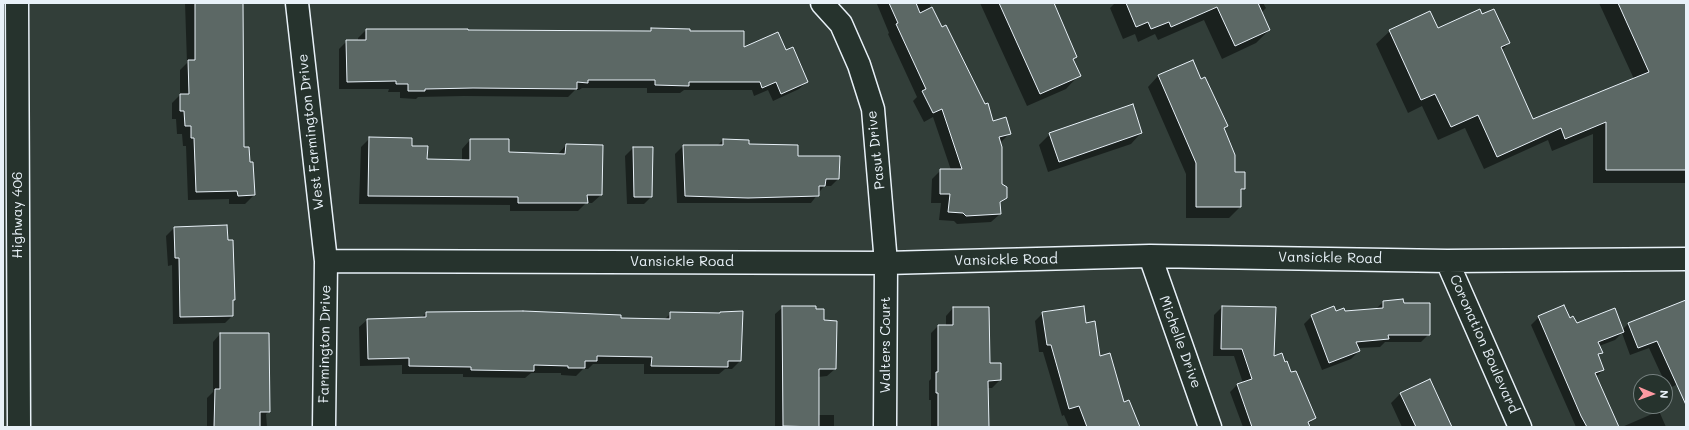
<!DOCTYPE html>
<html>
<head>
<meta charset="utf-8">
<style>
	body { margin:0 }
	#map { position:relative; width:1689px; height:430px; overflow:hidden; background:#323e39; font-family:Mali,sans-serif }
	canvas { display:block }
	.frame { position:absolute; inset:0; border:4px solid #e8f1f8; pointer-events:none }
	.north { position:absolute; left:1633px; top:374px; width:40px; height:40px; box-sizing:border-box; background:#26332d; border:1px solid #747f7e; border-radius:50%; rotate:92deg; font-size:11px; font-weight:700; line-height:16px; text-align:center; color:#e8f1f8 }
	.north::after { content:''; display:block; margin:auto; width:14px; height:18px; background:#ff9aa2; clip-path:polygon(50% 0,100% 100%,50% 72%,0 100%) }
</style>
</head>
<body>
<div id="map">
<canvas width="1689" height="430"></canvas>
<div class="frame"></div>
<div class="north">N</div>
</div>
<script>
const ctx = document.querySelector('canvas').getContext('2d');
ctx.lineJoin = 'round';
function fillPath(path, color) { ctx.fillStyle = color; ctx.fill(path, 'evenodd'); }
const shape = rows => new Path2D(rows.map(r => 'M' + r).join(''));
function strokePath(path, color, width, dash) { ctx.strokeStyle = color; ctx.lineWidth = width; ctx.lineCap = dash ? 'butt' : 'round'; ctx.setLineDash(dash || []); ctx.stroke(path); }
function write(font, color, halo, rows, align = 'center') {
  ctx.font = font + ' Mali,sans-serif'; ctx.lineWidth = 3; ctx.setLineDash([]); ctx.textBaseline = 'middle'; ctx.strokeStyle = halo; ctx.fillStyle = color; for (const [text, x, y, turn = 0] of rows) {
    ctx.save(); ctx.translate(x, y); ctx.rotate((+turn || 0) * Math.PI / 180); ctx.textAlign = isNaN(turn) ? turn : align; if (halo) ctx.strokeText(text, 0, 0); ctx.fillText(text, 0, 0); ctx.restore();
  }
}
const shadow = shape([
	[185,3,242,3,243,148,254,195,245,204,229,204,229,199,188,200,186,146,183,146,182,134,177,134,176,119,172,119,172,103,180,95,180,70,187,63],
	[878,3,929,3,993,122,1010,133,1000,143,1001,185,1006,198,999,204,1000,214,991,222,957,224,954,221,939,220,941,203,931,203,932,179,941,170,951,170,933,117,924,122,913,101,917,97,888,34,889,33,877,4],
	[980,3,1052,3,1076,56,1072,60,1079,75,1066,89,1027,106],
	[1115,3,1263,3,1266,8,1261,13,1269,30,1256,43,1222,59,1204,20,1158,40,1155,34,1138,42,1135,34,1123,39,1110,8],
	[1599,3,1686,3,1686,183,1593,183,1593,134,1552,151,1548,140,1484,169,1465,128,1438,140,1422,106,1408,113,1376,44,1390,31,1437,29,1482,16,1509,43,1501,51,1533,120,1634,79],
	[651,29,689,32,743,49,785,51,807,81,799,89,773,101,768,90,754,96,752,90,684,90,680,93,647,93,647,88,582,88,579,90,575,90,568,97,464,96,418,97,416,99,400,98,400,92,388,92,389,89,339,89,339,49,347,41,358,41,358,38,366,30,648,32],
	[1192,61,1226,126,1223,129,1234,173,1244,188,1240,193,1240,207,1229,218,1186,218,1186,174,1148,87,1158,76],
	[1141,133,1131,144,1048,172,1039,145,1050,134],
	[370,138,411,146,426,160,462,161,462,149,470,140,508,153,558,154,566,145,601,195,592,203,586,203,578,211,510,211,510,205,359,204,361,147],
	[723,140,797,157,838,179,831,186,824,186,811,203,677,203,675,154,683,146,717,146],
	[633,148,651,197,644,204,627,204,625,156],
	[174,228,234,300,232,302,232,316,225,323,173,324,172,265,168,266,166,236],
	[1686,301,1686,385,1684,381,1668,389,1649,348,1630,355,1622,333,1615,340,1599,346,1602,352,1598,356,1603,370,1596,377,1618,427,1576,427,1531,325,1539,317,1569,319,1576,325,1622,330,1629,323],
	[1383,302,1403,304,1429,334,1421,342,1385,342,1380,347,1358,348,1359,351,1351,359,1322,370,1304,324,1312,316,1375,310],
	[783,307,823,321,835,369,827,376,818,377,818,415,834,415,834,427,775,427,775,314],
	[1222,307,1291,373,1314,418,1308,425,1309,427,1243,427,1230,392,1237,385,1243,383,1234,356,1213,356,1214,315],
	[953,308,1000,380,992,388,987,388,988,427,931,427,931,400,929,400,929,381,931,379,931,333,938,326,946,326,946,316],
	[426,313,664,320,671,313,718,314,720,313,740,361,732,369,725,369,719,374,644,374,644,364,593,364,588,369,583,369,576,376,561,375,561,373,531,373,525,378,463,377,463,374,402,374,402,365,360,366,359,327,367,320,421,318],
	[1043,313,1085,324,1099,357,1124,404,1139,427,1069,427,1064,415,1062,416,1043,352,1039,352,1035,321],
	[220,334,269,412,266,414,267,427,207,427,207,398,213,392,213,342],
	[1401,393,1451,427,1402,427,1391,403],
	[1659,411,1666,427,1622,427]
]);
const building = shape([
	[195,3,243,3,244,147,249,147,250,162,253,162,255,195,238,196,237,191,196,192,194,138,191,138,191,126,185,126,184,111,180,111,180,94,189,94,188,60,195,60,195,3],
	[889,3,916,3,920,13,932,7,942,27,946,25,985,104,988,103,993,121,1006,117,1011,134,999,137,1002,147,1002,184,1007,187,1007,198,1000,202,1001,214,966,216,963,213,948,212,950,194,940,194,940,169,962,169,942,109,933,113,922,91,926,89,896,24,898,23,889,3],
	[999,3,1054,3,1077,57,1073,59,1081,76,1040,94,999,3],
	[1126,3,1258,3,1270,30,1235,46,1217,7,1171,27,1169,22,1151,29,1148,22,1136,27,1126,3],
	[1618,3,1686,3,1686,170,1606,170,1606,122,1565,139,1561,128,1497,157,1478,115,1451,127,1435,94,1421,100,1389,30,1430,11,1438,28,1480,9,1482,14,1494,9,1510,43,1501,47,1533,119,1649,72,1618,3],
	[651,28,690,29,690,31,744,31,744,47,778,32,786,50,793,47,808,82,781,94,776,82,762,88,760,82,689,82,689,86,655,85,655,80,588,80,588,83,577,82,577,89,473,88,425,89,425,91,408,91,408,84,396,84,396,81,347,82,346,40,366,40,366,29,468,29,468,30,651,31,651,28],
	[1193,60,1201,79,1205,77,1228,126,1224,128,1235,155,1235,172,1245,172,1245,189,1241,189,1241,207,1196,207,1196,163,1158,75,1193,60],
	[1133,104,1142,133,1059,162,1049,133,1133,104],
	[369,137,412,138,412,146,428,146,427,159,470,160,470,139,509,139,509,152,565,154,566,144,603,145,602,195,587,195,588,203,518,203,518,197,368,196,369,137],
	[723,139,749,140,749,144,798,145,798,156,840,156,839,179,826,179,825,186,819,186,819,196,748,198,685,196,683,145,723,145,723,139],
	[633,147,653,147,652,197,634,197,633,147],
	[227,225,228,240,233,240,235,300,233,300,233,316,180,317,179,258,175,258,174,227,227,225],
	[1403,299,1404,303,1430,303,1430,335,1388,335,1389,339,1356,342,1360,351,1329,363,1311,315,1334,306,1336,311,1344,308,1345,311,1383,308,1383,301,1403,299],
	[1686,300,1686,405,1657,341,1638,348,1628,323,1686,300],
	[1564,305,1570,318,1573,316,1577,323,1615,308,1624,332,1598,342,1603,353,1598,354,1604,370,1595,373,1619,427,1587,427,1581,416,1538,316,1564,305],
	[782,306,816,306,816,309,824,309,824,320,837,321,836,369,819,369,819,427,783,426,782,306],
	[1084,306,1086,323,1095,321,1100,356,1110,353,1124,402,1129,400,1140,427,1087,427,1079,406,1069,409,1051,345,1047,345,1042,312,1084,306],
	[1222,306,1276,307,1274,356,1282,353,1285,362,1287,361,1291,372,1296,371,1316,418,1308,422,1310,427,1252,427,1237,384,1252,379,1242,349,1221,349,1222,306],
	[953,307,989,307,990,363,1001,363,1001,380,988,381,989,427,938,427,938,393,936,393,936,372,938,372,938,325,953,325,953,307],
	[523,311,621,315,621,318,670,319,670,312,720,313,720,312,743,311,741,361,728,361,728,367,651,366,652,357,597,356,597,361,585,361,585,368,568,368,568,366,534,365,534,371,471,370,471,367,409,366,409,358,368,359,367,319,426,317,426,312,523,311],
	[220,333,269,333,270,412,260,412,260,427,214,427,215,389,220,389,220,333],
	[1430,379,1452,427,1416,427,1400,393,1430,379]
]);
const street = shape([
	[297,3,326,261,324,427],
	[822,3,841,24,859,65,873,109,886,263,885,427],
	[1150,256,1210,427],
	[326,261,886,263,1150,256,1447,261,1686,259],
	[1447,261,1520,427]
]);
const highway = shape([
	[17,3,19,427]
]);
const streetNames = [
	["West Farmington Drive",311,132,-96],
	["Pasut Drive",876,150,-96],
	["Highway 406",18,215,-90],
	["Vansickle Road",1330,258,1],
	["Vansickle Road",1006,260,-1],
	["Vansickle Road",682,262],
	["Michelle Drive",1180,342,70],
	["Farmington Drive",325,344,-89],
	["Coronation Boulevard",1484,344,66],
	["Walters Court",886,345,-90]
];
fillPath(shadow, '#0007');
fillPath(building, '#5c6865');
strokePath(building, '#e8f1f8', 1);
strokePath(street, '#e8f1f8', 25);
strokePath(highway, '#e8f1f8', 25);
strokePath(street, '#26332d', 22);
strokePath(highway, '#26332d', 22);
write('14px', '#e8f1f8', '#26332d', streetNames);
</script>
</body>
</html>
